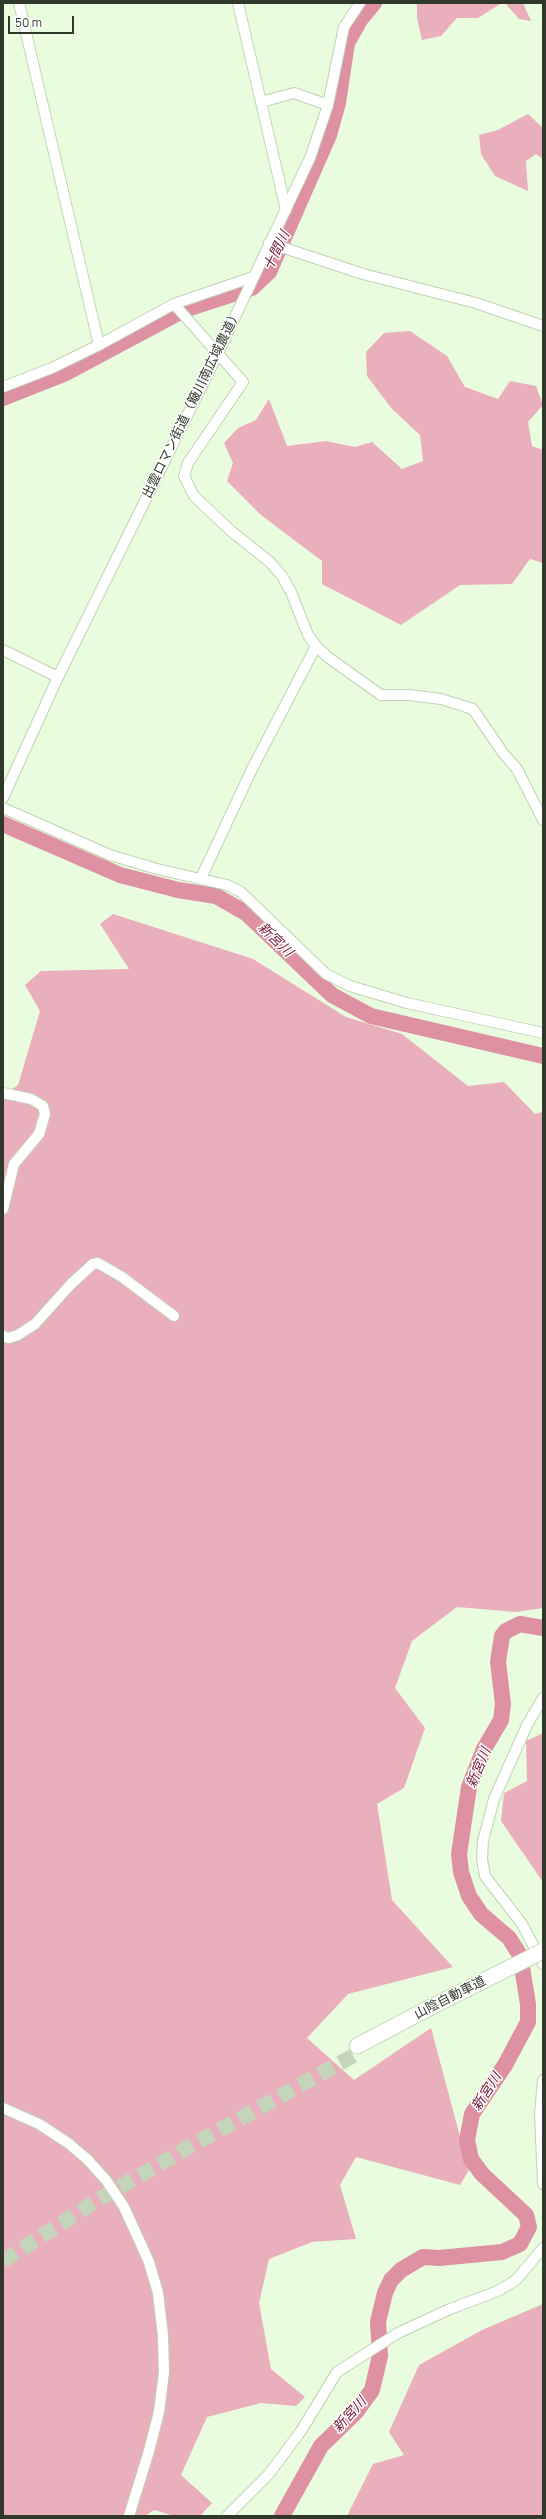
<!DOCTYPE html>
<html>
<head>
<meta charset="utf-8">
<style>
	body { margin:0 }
	#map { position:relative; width:546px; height:2519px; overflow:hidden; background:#e9fcdd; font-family:Manrope,sans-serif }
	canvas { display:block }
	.frame { position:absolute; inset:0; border:4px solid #30372b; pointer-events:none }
	.scale { position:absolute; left:8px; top:16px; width:66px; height:18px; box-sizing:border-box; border:2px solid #30372b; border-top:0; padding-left:5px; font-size:12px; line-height:14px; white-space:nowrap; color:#30372b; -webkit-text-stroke:3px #fff; paint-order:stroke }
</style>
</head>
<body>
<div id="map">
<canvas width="546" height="2519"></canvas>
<div class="frame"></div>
<div class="scale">50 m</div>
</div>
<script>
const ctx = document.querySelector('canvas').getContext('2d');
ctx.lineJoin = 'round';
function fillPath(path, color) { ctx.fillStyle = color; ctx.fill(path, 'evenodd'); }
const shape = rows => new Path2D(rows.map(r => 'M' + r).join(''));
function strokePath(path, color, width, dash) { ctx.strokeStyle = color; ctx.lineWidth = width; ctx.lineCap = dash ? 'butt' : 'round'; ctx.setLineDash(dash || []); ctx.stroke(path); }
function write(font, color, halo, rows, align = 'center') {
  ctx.font = font + ' Manrope,"Noto Sans JP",sans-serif'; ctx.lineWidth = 3; ctx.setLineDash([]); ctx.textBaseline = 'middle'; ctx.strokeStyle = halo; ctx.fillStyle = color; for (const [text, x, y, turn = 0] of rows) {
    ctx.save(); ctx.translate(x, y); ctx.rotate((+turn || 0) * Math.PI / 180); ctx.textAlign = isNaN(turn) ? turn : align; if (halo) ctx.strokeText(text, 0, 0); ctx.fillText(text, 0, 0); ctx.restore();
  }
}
const green = shape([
	[417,3,502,3,478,18,457,18,441,36,422,40,417,18],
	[505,3,523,3,531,21,519,19],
	[528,114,543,128,543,159,536,154,526,161,528,191,495,176,481,154,479,135,498,130],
	[410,331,447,356,465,387,498,399,510,381,536,386,543,405,528,422,532,446,543,450,543,563,530,559,512,584,460,585,401,625,322,584,322,561,261,515,227,481,233,463,224,443,238,428,256,420,269,399,287,446,326,441,355,447,372,442,402,469,423,461,420,435,392,409,367,376,366,352,384,333],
	[113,914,253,959,346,1017,402,1034,468,1086,504,1082,535,1114,543,1112,543,1608,516,1612,457,1607,412,1641,395,1688,425,1728,404,1788,377,1804,392,1900,453,1967,348,1994,307,2038,354,2080,431,2028,469,2170,460,2185,356,2157,340,2185,356,2239,312,2242,269,2259,259,2303,271,2369,305,2397,296,2406,261,2403,207,2417,181,2475,212,2503,200,2516,174,2516,154,2510,145,2516,3,2516,3,1095,18,1085,40,1011,25,985,41,971,129,969,100,924],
	[543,1733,543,1882,501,1821,504,1793,527,1781,526,1741],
	[543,2304,543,2516,347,2516,373,2464,404,2455,389,2432,419,2365,482,2330]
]);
const river = shape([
	[3,398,66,373,184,310,252,288,269,272,329,135,338,103,347,43,360,20,374,3],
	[3,824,120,875,178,890,216,896,246,913,332,995,371,1016,543,1056],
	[282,2516,321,2446,356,2412,372,2390,380,2356,378,2322,385,2293,391,2280,401,2270,423,2257,439,2258,502,2252,520,2244,529,2227,526,2215,482,2174,471,2159,467,2140,472,2114,505,2065,528,2022,528,2004,520,1955,509,1938,481,1914,469,1896,461,1872,459,1854,469,1787,484,1749,501,1720,503,1704,498,1662,502,1636,506,1631,520,1624,543,1628]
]);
const highwayTunnel = shape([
	[3,2261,96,2201,189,2147,360,2052]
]);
const minor = shape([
	[19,3,99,345],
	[238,3,286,210],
	[261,102,294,93,328,105],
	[269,243,363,274,476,303,543,326],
	[174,304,243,382,188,463,184,476,194,496,231,531,270,562,282,576,291,592,308,635,316,646,329,658,381,695,409,695,441,699,473,709,503,753,517,769,543,820],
	[3,387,52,368,99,345,174,304,253,277],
	[3,650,58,677],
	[3,798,58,677,218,353,310,158,328,105,344,27,360,3],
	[3,808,110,855,157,869,227,885,241,892,326,974,350,986,407,1003,543,1033],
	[201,878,252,769,316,646],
	[3,1093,31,1099,43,1106,45,1114,39,1134,14,1164,3,1209],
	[3,1336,9,1338,18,1335,35,1324,71,1284,93,1264,98,1263,122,1277,174,1316],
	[543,1698,527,1725,494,1799,483,1841,482,1859,485,1876,522,1924,543,1964],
	[543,2080,540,2114,543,2184],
	[3,2108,39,2124,68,2143,87,2159,106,2180,124,2207,149,2262,158,2293,163,2336,164,2372,159,2412,149,2451,129,2516],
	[227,2516,269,2474,301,2431,337,2372,398,2333,450,2309,498,2291,516,2280,543,2248]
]);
const highway = shape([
	[357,2046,435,2005]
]);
const highwayBridge = shape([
	[435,2005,543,1951]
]);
const streetNames = [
	["出雲ロマン街道（簸川南広域農道）",192,404,-64],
	["山陰自動車道",450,1998,-27]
];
const waterNames = [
	["十間川",277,251,-64],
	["新宮川",275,940,44],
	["新宮川",479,1768,-67],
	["新宮川",487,2092,-57],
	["新宮川",350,2415,-48]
];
fillPath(green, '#eaafbc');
strokePath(river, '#de91a2', 16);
strokePath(highwayTunnel, '#c4d5b9', 15, [15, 8]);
strokePath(minor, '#c0d2b5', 12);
strokePath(highway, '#c0d2b5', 17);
strokePath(minor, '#fff', 10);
strokePath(highway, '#fff', 15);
strokePath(highwayBridge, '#c0d2b5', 17, []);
strokePath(highwayBridge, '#fff', 15);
write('13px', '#30372b', '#fff', streetNames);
write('italic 14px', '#731938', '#fff', waterNames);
</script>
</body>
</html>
